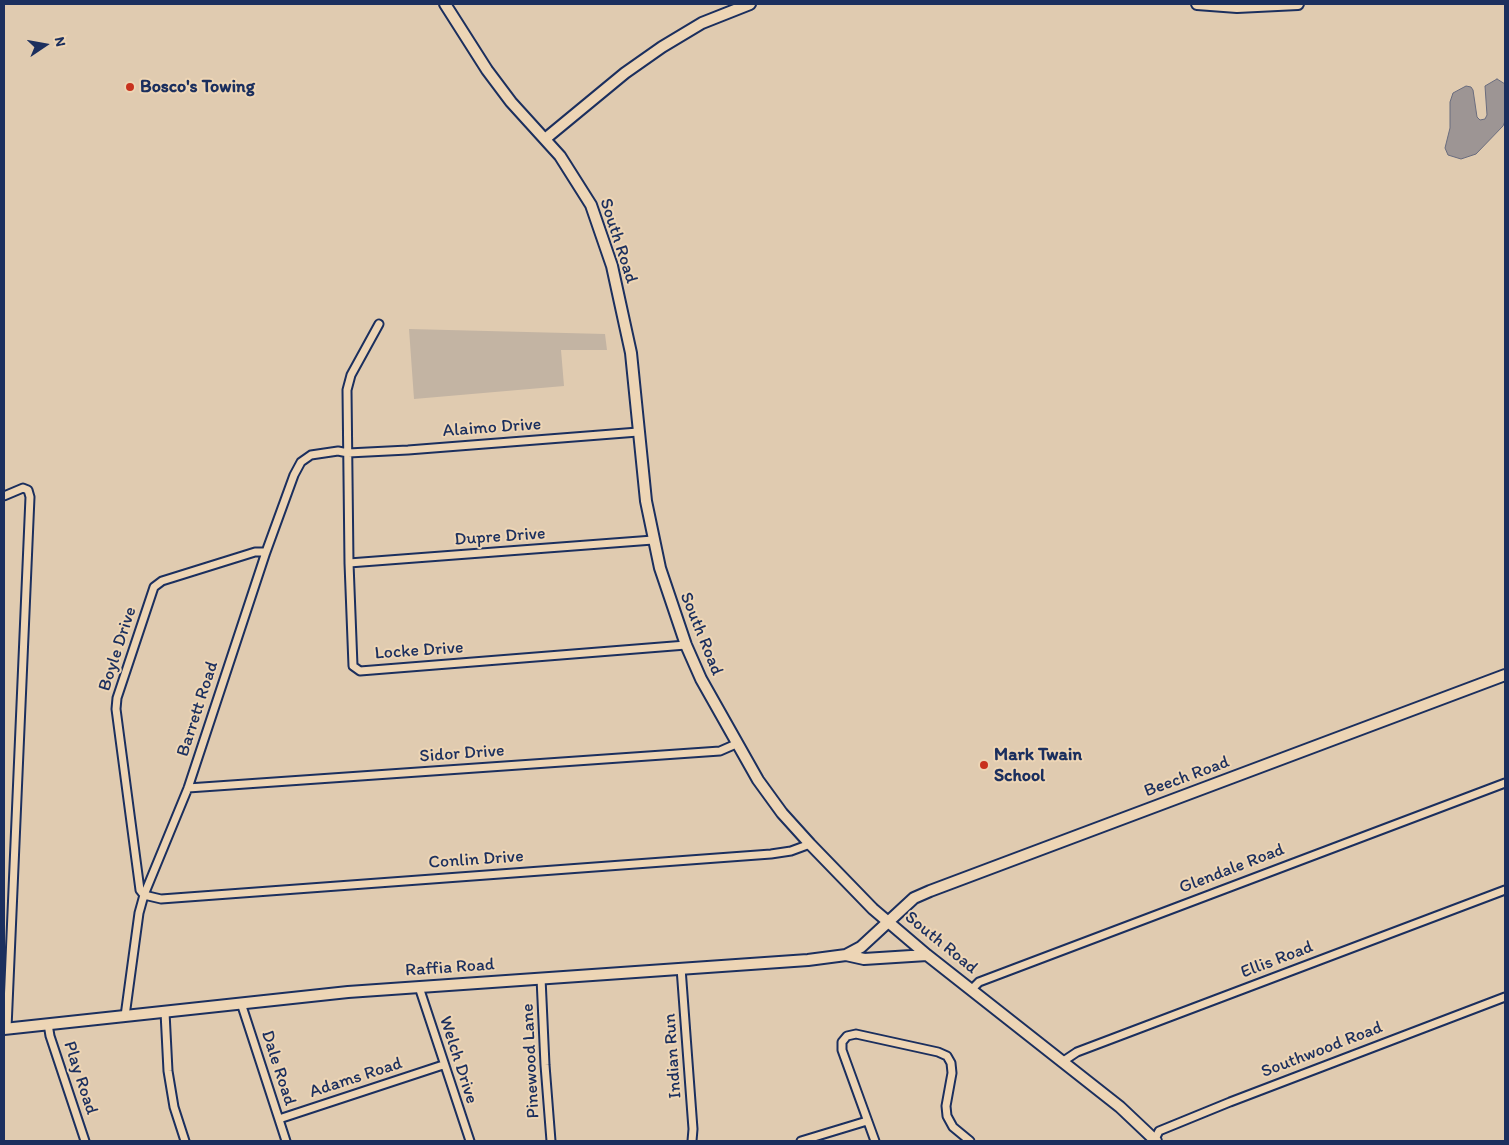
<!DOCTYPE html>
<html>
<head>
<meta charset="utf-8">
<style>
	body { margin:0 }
	#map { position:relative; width:1509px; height:1145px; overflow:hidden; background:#e0cbb0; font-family:Itim,sans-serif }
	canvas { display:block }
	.frame { position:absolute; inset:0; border:5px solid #1b2f5e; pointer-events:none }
	.north { position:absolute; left:20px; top:20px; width:50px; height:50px; -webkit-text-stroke:4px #edd5b5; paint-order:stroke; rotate:78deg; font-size:14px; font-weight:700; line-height:20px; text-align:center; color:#1b2f5e }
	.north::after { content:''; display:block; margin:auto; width:18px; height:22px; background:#1b2f5e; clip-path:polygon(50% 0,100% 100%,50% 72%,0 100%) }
</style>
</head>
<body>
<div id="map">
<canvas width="1509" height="1145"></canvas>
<div class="frame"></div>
<div class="north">N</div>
</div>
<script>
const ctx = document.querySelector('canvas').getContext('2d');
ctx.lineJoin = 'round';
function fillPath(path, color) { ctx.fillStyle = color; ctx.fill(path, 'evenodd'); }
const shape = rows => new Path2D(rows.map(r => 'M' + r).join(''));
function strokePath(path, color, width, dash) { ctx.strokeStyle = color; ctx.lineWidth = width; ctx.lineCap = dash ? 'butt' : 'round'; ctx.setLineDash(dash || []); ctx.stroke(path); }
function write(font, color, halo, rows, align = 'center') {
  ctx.font = font + ' Itim,sans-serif'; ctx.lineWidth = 4; ctx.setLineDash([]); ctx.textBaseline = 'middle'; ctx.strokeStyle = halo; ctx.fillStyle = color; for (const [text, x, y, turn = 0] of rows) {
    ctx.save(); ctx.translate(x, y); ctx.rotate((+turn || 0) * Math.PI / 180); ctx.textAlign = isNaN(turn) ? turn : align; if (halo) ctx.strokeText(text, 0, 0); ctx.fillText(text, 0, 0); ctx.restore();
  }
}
const green = shape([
	[409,329,605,334,607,350,561,350,564,386,414,399]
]);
const water = shape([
	[1497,79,1505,84,1505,121,1503,126,1476,154,1461,159,1448,155,1445,148,1450,128,1450,102,1453,93,1466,86,1471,87,1473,90,1477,117,1480,120,1485,119,1487,115,1485,86,1497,79]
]);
const street = shape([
	[379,324,351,375,347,390,349,563,353,666,360,671,686,645],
	[4,496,23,488,28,490,30,497,7,1028],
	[266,552,255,552,162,581,154,587,117,698,116,709,140,890,144,895,161,899,771,854,791,851,810,844],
	[349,563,653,540],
	[188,788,720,751,736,744],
	[681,968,693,1129,692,1141],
	[541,978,545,1065,551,1141],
	[419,987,470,1141],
	[972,989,979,982,1505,783],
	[241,1003,286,1141],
	[165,1012,168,1071,174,1107,185,1141],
	[125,1016,139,913,144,895,188,788,266,552,294,475,301,462,311,455,338,451,348,453,408,450,638,432],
	[48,1024,50,1036,85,1141],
	[1062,1062,1077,1052,1505,890],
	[279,1119,443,1065],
	[801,1141,867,1121],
	[875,1141,842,1050,842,1042,847,1036,856,1034,938,1052,947,1056,951,1063,952,1073,946,1106,947,1116,953,1127,970,1141],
	[1154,1141,1159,1131,1230,1102,1505,997]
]);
const secondary = shape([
	[445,4,487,70,511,102,560,156,591,205,612,266,631,353,646,501,660,568,686,645,701,679,758,780,782,813,810,844,873,909,927,955,1120,1107,1156,1141],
	[1197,4,1237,7,1298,4],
	[545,139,625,73,662,47,702,23,750,4],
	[846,955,864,959,927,955],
	[4,1029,348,992,808,960,846,955,861,947,914,898,930,891,1505,675]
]);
const markers = [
	[130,87,5,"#c8321e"],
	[984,765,5,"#c8321e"]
];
const poiNames = [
	["Bosco's Towing",140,87],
	["Mark Twain",994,755],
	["School",994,776]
];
const streetNames = [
	["South Road",618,241,72],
	["Alaimo Drive",492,428,-4],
	["Dupre Drive",500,537,-4],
	["South Road",701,634,68],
	["Boyle Drive",118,649,-72],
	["Locke Drive",419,651,-4],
	["Barrett Road",198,709,-72],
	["Sidor Drive",462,754,-4],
	["Beech Road",1187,777,-20],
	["Conlin Drive",476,860,-4],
	["Glendale Road",1232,869,-21],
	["South Road",941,943,39],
	["Ellis Road",1277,960,-21],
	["Raffia Road",450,968,-4],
	["Southwood Road",1322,1050,-21],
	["Indian Run",673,1056,-94],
	["Welch Drive",458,1060,72],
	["Pinewood Lane",531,1061,-93],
	["Dale Road",278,1068,72],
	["Play Road",80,1078,72],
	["Adams Road",356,1078,-18]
];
fillPath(green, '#c3b4a3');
fillPath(water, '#9d9594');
strokePath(water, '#696c7e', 1);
strokePath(street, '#1b2f5e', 11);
strokePath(secondary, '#1b2f5e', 14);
strokePath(street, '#edd5b5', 7);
strokePath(secondary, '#edd5b5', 10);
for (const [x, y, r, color] of markers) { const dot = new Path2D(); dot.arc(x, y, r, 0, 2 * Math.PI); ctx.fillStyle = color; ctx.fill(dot); strokePath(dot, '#edd5b5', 2); }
write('bold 18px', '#1b2f5e', '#edd5b5', poiNames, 'left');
write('18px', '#1b2f5e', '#edd5b5', streetNames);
</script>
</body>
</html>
